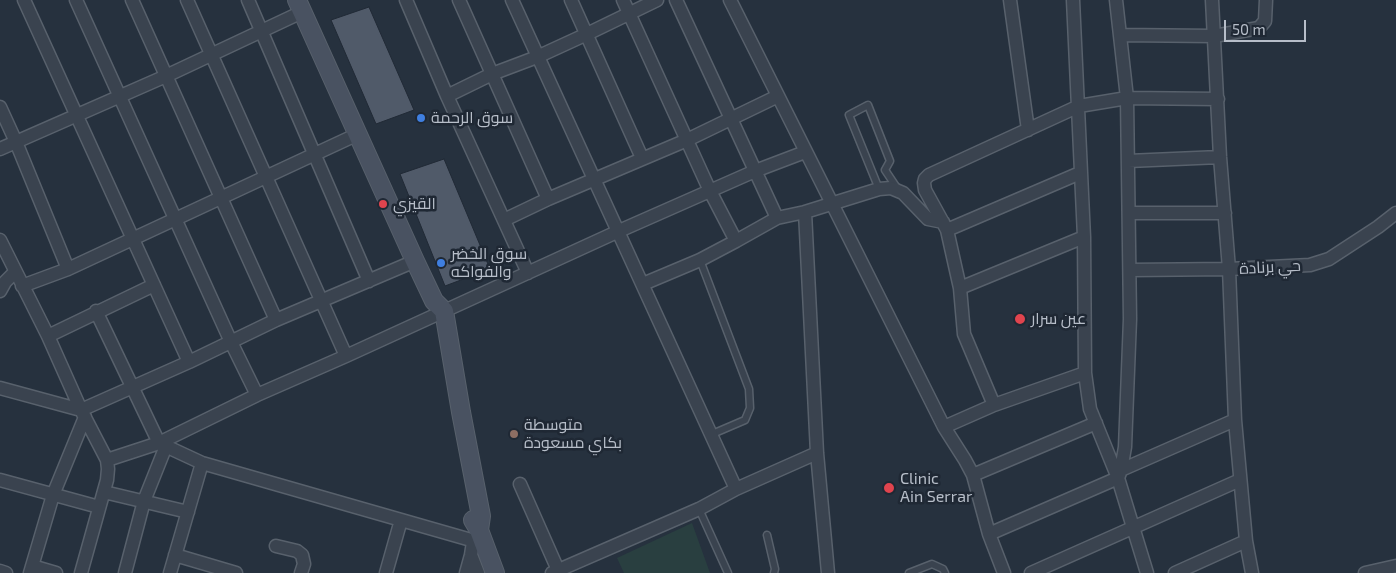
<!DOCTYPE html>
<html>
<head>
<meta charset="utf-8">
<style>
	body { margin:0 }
	#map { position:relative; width:1396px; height:573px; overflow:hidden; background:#26313e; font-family:"Exo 2",sans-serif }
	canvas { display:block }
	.scale { position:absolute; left:1224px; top:20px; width:82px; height:22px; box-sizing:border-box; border:2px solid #b7bec9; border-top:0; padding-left:6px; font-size:15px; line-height:18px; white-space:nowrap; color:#b7bec9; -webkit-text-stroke:4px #1f2834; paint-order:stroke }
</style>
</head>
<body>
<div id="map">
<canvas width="1396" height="573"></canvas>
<div class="scale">50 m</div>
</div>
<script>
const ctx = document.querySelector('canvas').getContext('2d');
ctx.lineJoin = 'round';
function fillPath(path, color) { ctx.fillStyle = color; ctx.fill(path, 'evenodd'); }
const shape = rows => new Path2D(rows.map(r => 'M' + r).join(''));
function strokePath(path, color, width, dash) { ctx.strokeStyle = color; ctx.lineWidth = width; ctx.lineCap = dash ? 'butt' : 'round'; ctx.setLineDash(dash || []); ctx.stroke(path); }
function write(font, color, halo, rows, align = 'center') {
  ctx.font = font + ' "Exo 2",Cairo,sans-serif'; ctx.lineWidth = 5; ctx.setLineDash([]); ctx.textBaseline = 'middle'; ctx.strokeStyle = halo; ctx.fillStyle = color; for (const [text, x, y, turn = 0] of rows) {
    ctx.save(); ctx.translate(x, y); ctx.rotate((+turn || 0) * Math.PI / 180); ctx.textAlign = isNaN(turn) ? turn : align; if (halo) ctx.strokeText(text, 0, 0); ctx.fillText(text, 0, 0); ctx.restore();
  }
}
const green = shape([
	[692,523,710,573,624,573,617,558]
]);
const building = shape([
	[369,7,414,110,376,124,331,20,369,7],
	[444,159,490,269,445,286,400,174,444,159]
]);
const lane = shape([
	[879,189,849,115,868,105,890,161,885,170,897,188],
	[700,260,749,389,750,408,745,420,710,435],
	[699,509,728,573],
	[767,535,775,569,774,573],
	[909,573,932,564,943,569,945,573]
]);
const street = shape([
	[24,0,189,362],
	[76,0,231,342,257,395],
	[132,0,276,320],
	[187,0,346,356],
	[248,0,369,281],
	[406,0,447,96,528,273],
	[459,0,548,199],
	[512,0,736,489],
	[571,0,642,158],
	[623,0,710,191,736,241],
	[676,0,777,218],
	[730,0,944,427,965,460,973,475,989,534,1004,573],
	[1010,0,1028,130],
	[1073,0,1084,237,1085,373,1090,409,1118,478,1147,573],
	[1116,0,1127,98,1130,319,1125,447,1121,470],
	[1212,0,1220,157,1229,269,1235,420,1246,541,1252,573],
	[1120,35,1214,36,1259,28,1265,21,1266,0],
	[447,96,492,74,537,57,587,34,657,0],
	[0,107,16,142,68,269],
	[0,149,166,76,302,12],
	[1128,161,1220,157],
	[1129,213,1225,213],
	[504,220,548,199,687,140,778,96],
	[947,230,1080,173],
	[0,240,48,336,81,410,107,460,108,469,107,480,81,573],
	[1130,270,1229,269,1310,265,1329,259,1378,227,1396,213],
	[643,284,700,260,736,241,777,218,805,212],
	[22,286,68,269,358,134],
	[960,288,1084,237],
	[0,291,5,282,15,272],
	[96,311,159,443,202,463,485,544],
	[48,336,154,285],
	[0,388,81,410,189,362,276,320,415,261],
	[994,405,1085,373],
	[944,427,994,405,964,334,960,288,947,230,925,190,924,183,925,179,929,175,1079,106,1127,98,1218,99],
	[107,460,159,443,257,395,346,356,619,231,755,171,805,152],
	[973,475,1096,423],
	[0,480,99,507],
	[520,484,558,570],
	[104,492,188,512],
	[989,534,1118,478,1121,470,1235,420],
	[276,546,297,551,302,555,304,564,301,573],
	[175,555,236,573],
	[471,555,478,573],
	[32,566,56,573],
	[0,571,6,573],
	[30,573,53,495,85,417],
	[125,573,144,501,166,446],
	[170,573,202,463],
	[386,573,401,520],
	[466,573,471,555,473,542],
	[552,573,699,509,736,489,817,453],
	[828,573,817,453,805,212,879,189,891,188,903,193,928,219,943,222],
	[1031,573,1240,480],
	[1175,573,1246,541],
	[1365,573,1396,566]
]);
const secondary = shape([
	[297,0,415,261,434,301,444,311,461,412,481,516,479,530],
	[473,520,479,530,495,573]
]);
const markers = [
	[421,118,5,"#3f7fe0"],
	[383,204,5,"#e0444e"],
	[441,263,5,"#3f7fe0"],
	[1020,319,6,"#e0444e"],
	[514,434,5,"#8d6e63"],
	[889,488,6,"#e0444e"]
];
const poiNames = [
	["سوق الرحمة",431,118],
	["القيزي",393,204],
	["سوق الخضر",451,254],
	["والفواكه",451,272],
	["عين سرار",1031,319],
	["متوسطة",524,425],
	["بكاي مسعودة",524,443],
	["Clinic",900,479],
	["Ain Serrar",900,497]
];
const streetNames = [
	["حي برنادة",1270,267,-3]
];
fillPath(green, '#293f40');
fillPath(building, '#505a69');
strokePath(building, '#212a36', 1);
strokePath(lane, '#58616c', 9);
strokePath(street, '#58616c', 15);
strokePath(secondary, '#58616c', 20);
strokePath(lane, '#3a434f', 6);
strokePath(street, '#3a434f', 12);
strokePath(secondary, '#495261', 18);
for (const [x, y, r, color] of markers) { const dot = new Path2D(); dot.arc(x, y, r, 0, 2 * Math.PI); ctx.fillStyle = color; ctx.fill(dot); strokePath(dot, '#1f2834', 2); }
write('16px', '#b7bec9', '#1f2834', poiNames, 'left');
write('16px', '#b7bec9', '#1f2834', streetNames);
</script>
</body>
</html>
